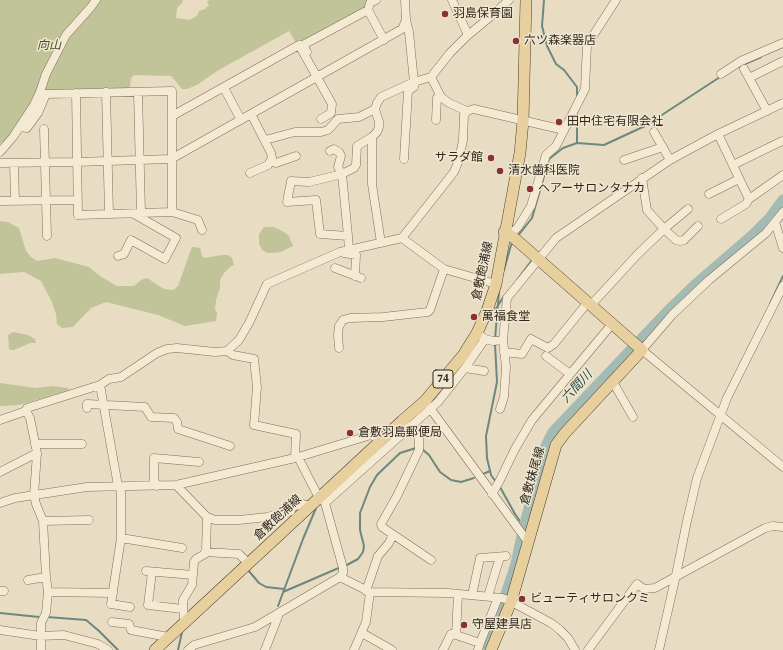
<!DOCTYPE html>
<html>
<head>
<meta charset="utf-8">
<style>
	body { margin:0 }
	canvas { display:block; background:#e8dcc2 }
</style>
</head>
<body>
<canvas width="783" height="650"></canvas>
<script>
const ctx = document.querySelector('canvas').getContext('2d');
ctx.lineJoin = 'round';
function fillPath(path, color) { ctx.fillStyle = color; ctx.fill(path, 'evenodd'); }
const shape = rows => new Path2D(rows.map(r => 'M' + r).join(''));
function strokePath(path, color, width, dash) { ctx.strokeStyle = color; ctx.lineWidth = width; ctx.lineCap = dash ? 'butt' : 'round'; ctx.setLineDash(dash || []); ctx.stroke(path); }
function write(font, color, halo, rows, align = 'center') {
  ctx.font = font + ' "Source Serif 4","Noto Sans JP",serif'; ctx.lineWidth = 3; ctx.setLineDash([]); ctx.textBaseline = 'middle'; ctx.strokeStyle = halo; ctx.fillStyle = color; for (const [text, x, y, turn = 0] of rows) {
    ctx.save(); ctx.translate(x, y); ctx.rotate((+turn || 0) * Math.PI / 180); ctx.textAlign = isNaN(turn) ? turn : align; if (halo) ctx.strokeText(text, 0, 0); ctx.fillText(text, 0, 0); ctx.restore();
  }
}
const green = shape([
	[0,0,183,0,182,3,177,8,176,18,190,20,197,16,199,11,205,9,209,5,207,2,209,0,369,0,365,9,297,45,289,31,217,71,197,85,187,89,182,89,171,76,134,75,131,78,130,87,126,89,38,93,13,135,0,144],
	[0,221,8,222,19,228,26,251,31,257,37,261,55,258,89,267,100,276,117,286,134,286,141,280,147,278,164,289,173,290,178,286,192,247,195,247,200,248,202,256,205,258,221,255,228,255,232,258,234,265,230,267,224,273,220,280,220,288,216,300,215,309,217,313,216,321,185,326,158,315,106,302,91,308,73,327,62,328,57,324,56,314,51,300,41,281,24,272,0,274],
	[264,227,274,227,284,232,289,236,293,246,281,252,274,253,267,253,262,250,259,243,259,234],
	[13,332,28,335,35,339,36,341,35,343,30,343,14,350,11,350,9,349,8,335],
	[0,383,36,388,52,386,68,388,69,390,20,405,0,406]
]);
const stream = shape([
	[544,0,542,26,547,46,556,64,564,70,577,87,577,98],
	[738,67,761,57],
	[577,112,577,143],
	[517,237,532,218,549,159,563,148,577,143,604,145,645,126,720,77],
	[504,270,511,245,514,242],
	[517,280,532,260],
	[770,304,783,276],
	[488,321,504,296],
	[495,339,499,292],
	[495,344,497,382,486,436,487,458,491,475,496,482],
	[422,449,429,455,440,472,451,480,461,482,474,478],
	[483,474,490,471],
	[500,487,515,514,524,527],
	[345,566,358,559,363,552,364,546,360,530,360,513,370,487,377,475,400,453,416,448],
	[248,570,259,583,266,587,284,589],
	[283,592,341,567],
	[278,606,303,539,316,508],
	[0,613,39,617],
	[47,617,86,620,99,631,118,650],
	[178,650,182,632]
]);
const river = shape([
	[485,650,501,609,516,564,524,527,546,446,553,432,668,311,695,285,753,235,769,219,783,200]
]);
const minor = shape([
	[452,0,468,35],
	[368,10,384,40],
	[307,52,303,45,368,10,370,3,376,0],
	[744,69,749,78],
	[721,74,741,61,783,43],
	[431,77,450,53,467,36,490,17,509,0],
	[224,88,241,120],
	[106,92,109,214],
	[138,92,141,213],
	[767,111,749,78,783,61],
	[172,116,299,45,332,104,331,113,321,119],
	[436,120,437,98,440,95],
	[20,127,27,128,38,113,46,94,172,91,172,212,78,215,76,93],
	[44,129,47,236],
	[654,132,670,160],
	[718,134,749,199],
	[265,140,295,132,321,132,328,130,338,119,359,117,375,109],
	[330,151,334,149,339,152,341,156,338,167,342,174,354,168,356,165,357,146,372,137],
	[0,152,13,137,34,105,40,92,46,74,66,35,91,7,96,0],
	[404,159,408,91,414,87,414,82,409,32,406,20,405,0],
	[624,160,663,147],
	[271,161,276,163,296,156],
	[0,163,76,162,171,159,402,29,406,20],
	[14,163,15,201],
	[733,165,782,141],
	[250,173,268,165,272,158,271,153,251,114],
	[642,178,647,210,664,229,688,209],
	[709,194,739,179],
	[0,201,77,200],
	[172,212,198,220,202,230],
	[783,212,766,233,709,280,672,315,642,350,783,467],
	[721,219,746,204,749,199,783,175],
	[775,222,783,248],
	[510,235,518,227,531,206,546,155,556,146,585,89,587,45,616,0],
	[348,236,320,234,316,200,287,202,291,181,309,182,342,174,348,236,349,250],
	[402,238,444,269,496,284],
	[381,243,372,184,372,137,377,132,379,127,379,122,375,109,377,103,381,97,414,82,431,77,441,97,449,103,467,111,474,109,564,130],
	[344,253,356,255,355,276],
	[118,256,124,254,131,240,165,259,176,238,134,214],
	[335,268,361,278],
	[591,305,637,255,664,229,676,240,680,241,684,240,698,226],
	[481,336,485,339,493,341,503,340],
	[339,348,338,335,339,326,343,320,350,318,383,317,428,312,430,310,444,269],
	[227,351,239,340,249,323,267,284,340,252,402,238,454,172,459,160,463,140,464,115,467,111],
	[504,352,522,354,531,339,548,348,554,344,588,302],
	[546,356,570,374],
	[465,368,484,371],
	[613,382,633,417],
	[100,385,118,486],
	[427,404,528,542],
	[87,408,87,404,145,407,151,417,174,418,177,422,178,429,230,446],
	[500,409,504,397,506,367,503,340,507,298,556,238,670,160,718,134,783,103],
	[0,420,26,411],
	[405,424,419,437,419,450,397,496,381,524,382,527,431,560],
	[35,444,82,444],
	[298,457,319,498],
	[0,472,37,453],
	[176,485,207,517,215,520,239,520,267,517,291,511,292,507,303,504,310,506],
	[121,486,121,538,111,604,130,607],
	[157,486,154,480,154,458,199,462],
	[492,494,499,482,515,449,532,420,612,324],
	[0,503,15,498,87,487,176,485,295,458,371,435,382,440],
	[325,503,438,402,465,368,485,339],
	[43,521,89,520],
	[121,538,182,548],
	[205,552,239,554,249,564],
	[146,571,193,575],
	[152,572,148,605,182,609],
	[340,577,370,592,448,593,502,598,508,600,551,623,560,630,568,638,575,650],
	[28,580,46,577],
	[0,591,4,591],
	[366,591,378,556,389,543,393,535],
	[48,592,113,593],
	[458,594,456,635,480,643,478,650],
	[472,595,480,558,506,556],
	[488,596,500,557],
	[112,622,129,624,131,630,168,637],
	[184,623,183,600,192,585,194,562,196,559,205,554,206,551,207,517],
	[0,630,40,636,64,635,98,644,108,650],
	[362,633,392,650],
	[480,643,498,598],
	[41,650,41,623,46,613,48,592,46,577,43,521,36,504,34,495,37,453,30,418,26,411,27,408,100,385,109,379,121,377,157,353,167,349,177,348,215,352,227,351,233,355,254,359,257,387,254,425,296,434,295,458],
	[188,650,194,645,255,627,340,577,343,573,343,568,325,503,320,497],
	[265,650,279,614],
	[354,650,366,622,370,592],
	[443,650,451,634,456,635],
	[588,650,637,584,644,589,655,588,765,528,773,526,783,527],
	[659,650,676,575,687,521,697,478,727,398,783,286]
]);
const major = shape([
	[155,650,402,421,425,401,464,354,477,333,487,311,496,284,520,153,523,121,526,0],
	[491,650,511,602,556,445,565,433,642,350,513,237,504,232]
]);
const markers = [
	[445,14,4,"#873334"],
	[516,41,4,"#873334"],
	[559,122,4,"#873334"],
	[491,158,4,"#873334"],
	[500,171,4,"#873334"],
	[530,189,4,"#873334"],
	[474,317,4,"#873334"],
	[350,433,4,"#873334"],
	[522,599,4,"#873334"],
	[464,625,4,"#873334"]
];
const shields = [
	[443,379,20]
];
const shieldNames = [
	["74",443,379]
];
const poiNames = [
	["羽島保育園",453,14],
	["六ツ森楽器店",524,41],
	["田中住宅有限会社",567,122],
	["サラダ館",483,158,"right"],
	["清水歯科医院",508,171],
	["ヘアーサロンタナカ",538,189],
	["萬福食堂",482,317],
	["倉敷羽島郵便局",358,433],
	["ビューティサロンクミ",530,599],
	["守屋建具店",472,625]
];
const parkNames = [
	["向山",49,46]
];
const streetNames = [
	["倉敷飽浦線",483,271,-78],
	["倉敷妹尾線",533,476,-74],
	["倉敷飽浦線",278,518,-43]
];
const waterNames = [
	["六間川",577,387,-47]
];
fillPath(green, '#c0c498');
strokePath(stream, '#6c8881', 2);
strokePath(river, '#a4bbb4', 11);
strokePath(minor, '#806e5c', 9);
strokePath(major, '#4e3d2f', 12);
strokePath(minor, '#f4ead4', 8);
strokePath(major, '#e7d09e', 11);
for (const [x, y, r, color] of markers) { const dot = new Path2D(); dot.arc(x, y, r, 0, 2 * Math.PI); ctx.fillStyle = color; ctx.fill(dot); strokePath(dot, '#f0e7d1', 1.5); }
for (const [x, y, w] of shields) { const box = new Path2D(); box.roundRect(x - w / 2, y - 9, w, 18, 3); ctx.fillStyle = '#f0e7d1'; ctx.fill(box); strokePath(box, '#31271e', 1); }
write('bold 11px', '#31271e', null, shieldNames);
write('12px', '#31271e', '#f0e7d1', poiNames, 'left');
write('italic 12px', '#434b27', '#f0e7d1', parkNames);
write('12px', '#31271e', '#f0e7d1', streetNames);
write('italic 13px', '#2f4f4d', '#f0e7d1', waterNames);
</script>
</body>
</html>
